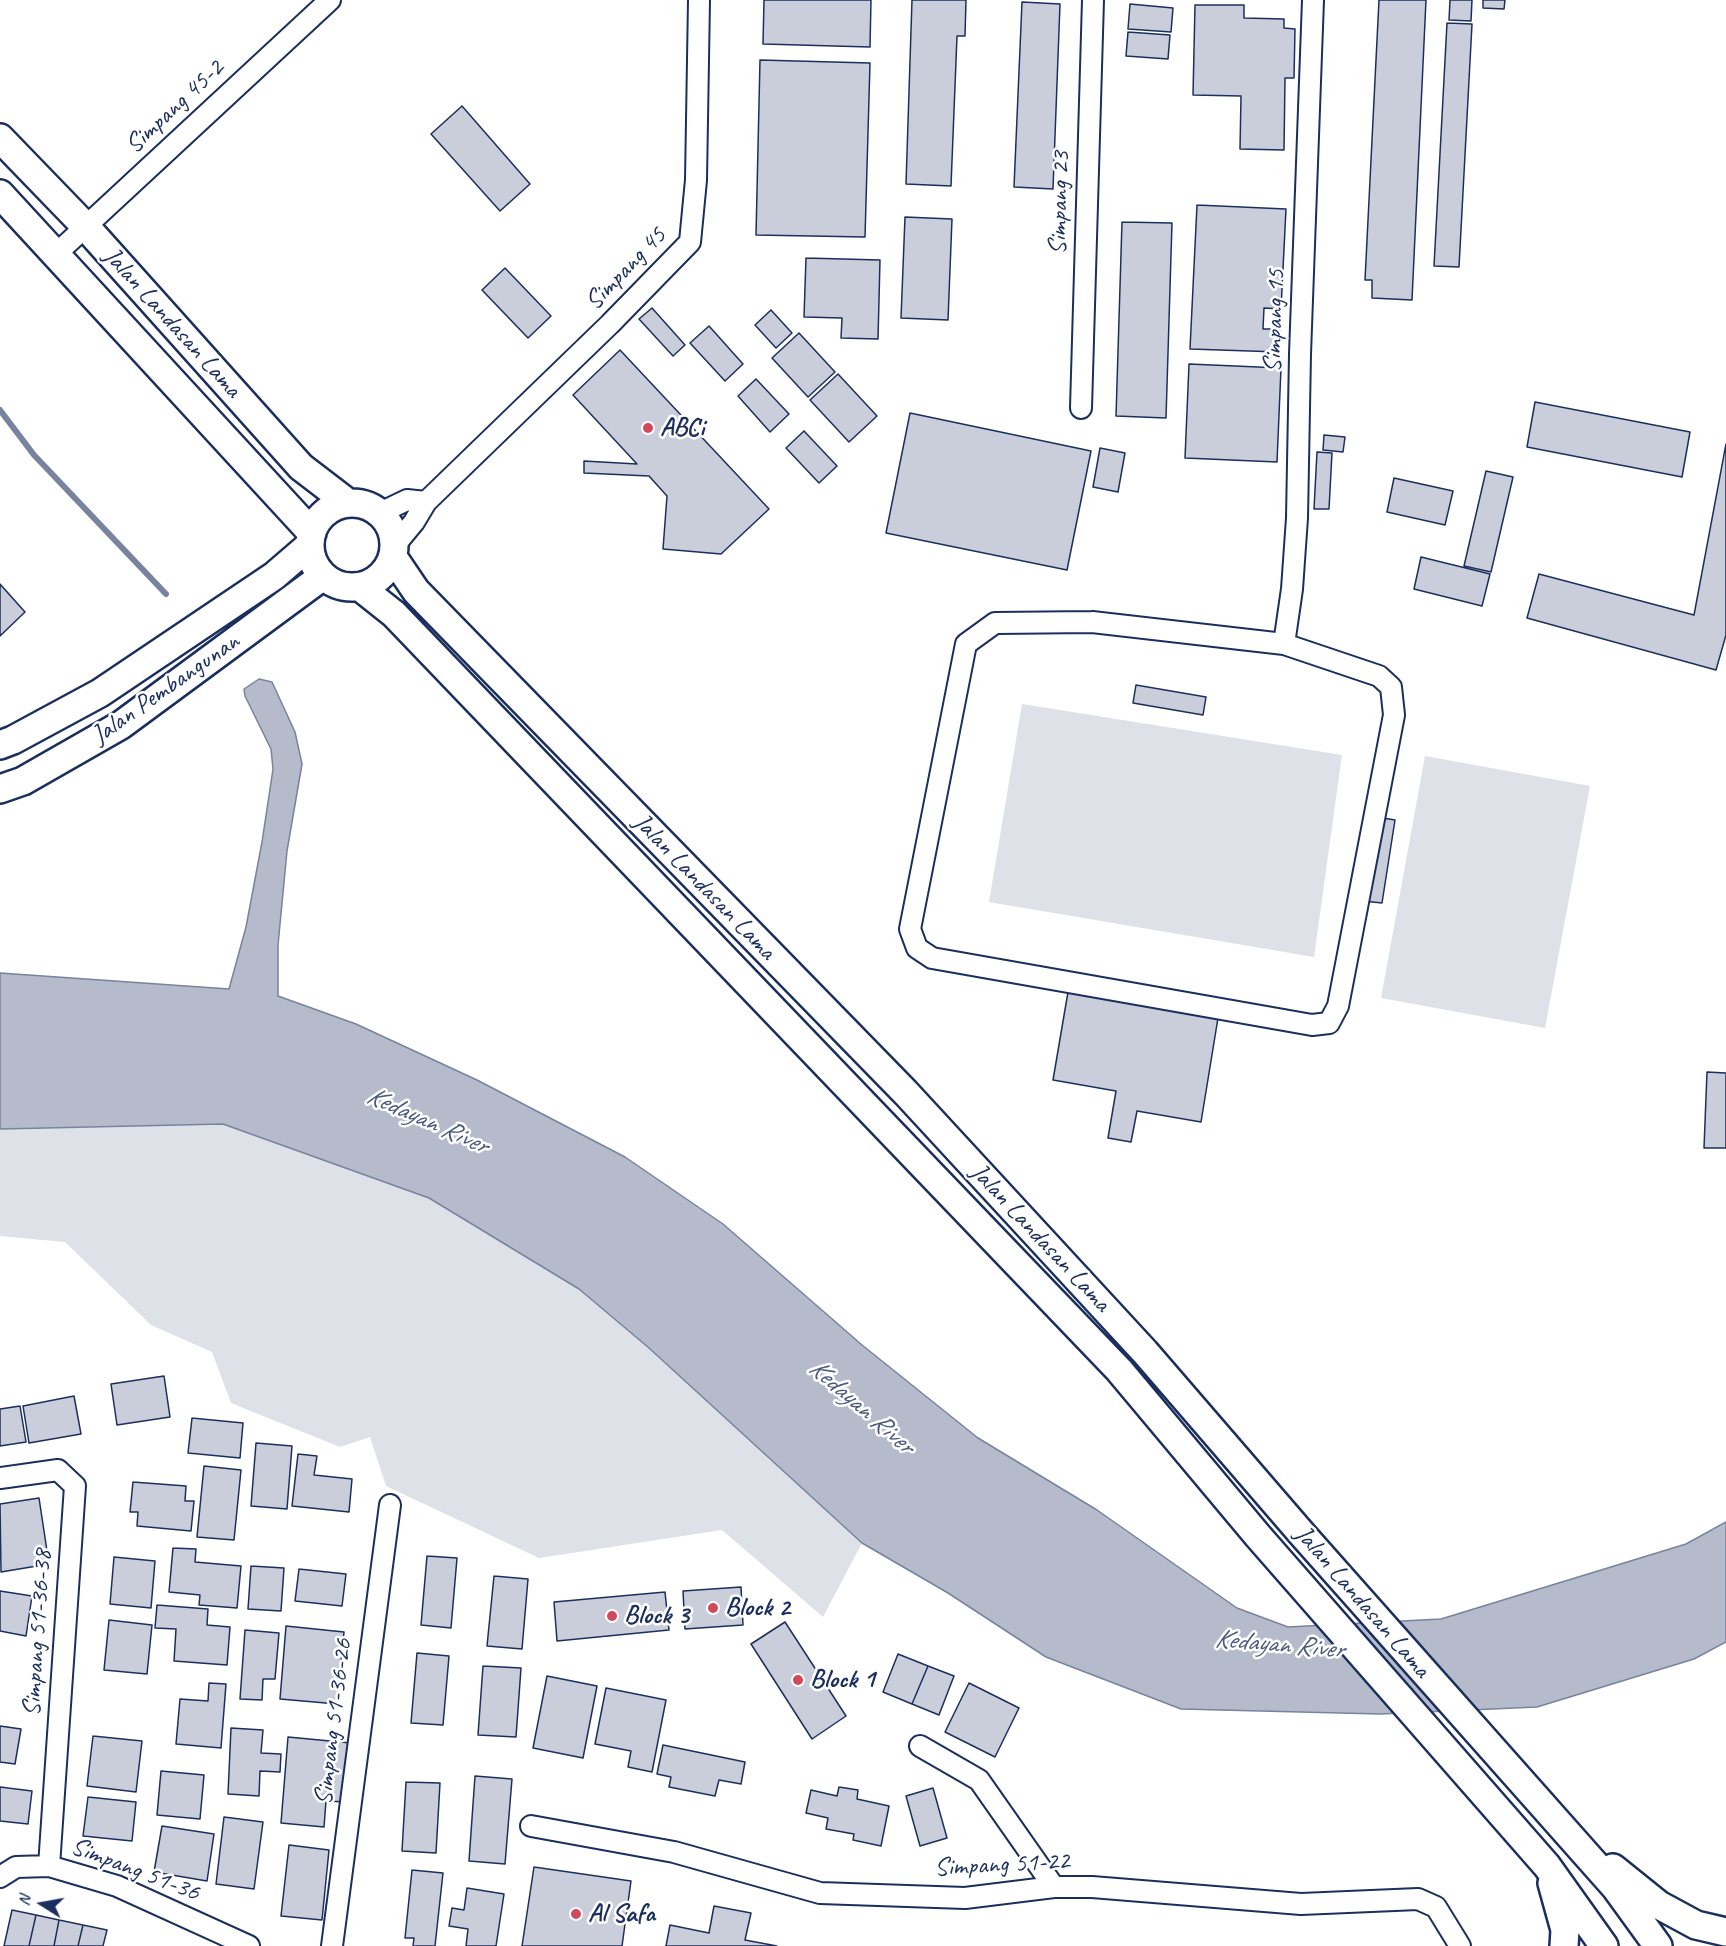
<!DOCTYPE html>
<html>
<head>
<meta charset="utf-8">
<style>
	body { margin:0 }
	#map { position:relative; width:1726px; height:1946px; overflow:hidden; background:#fff; font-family:Caveat,sans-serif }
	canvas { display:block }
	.north { position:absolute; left:12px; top:1874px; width:60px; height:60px; -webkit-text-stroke:4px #fff; paint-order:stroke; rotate:281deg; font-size:16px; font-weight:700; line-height:24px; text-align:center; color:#1b2f5e }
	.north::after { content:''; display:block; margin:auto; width:21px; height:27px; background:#1b2f5e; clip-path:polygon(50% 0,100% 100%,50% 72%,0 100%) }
</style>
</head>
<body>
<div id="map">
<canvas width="1726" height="1946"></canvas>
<div class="north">N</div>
</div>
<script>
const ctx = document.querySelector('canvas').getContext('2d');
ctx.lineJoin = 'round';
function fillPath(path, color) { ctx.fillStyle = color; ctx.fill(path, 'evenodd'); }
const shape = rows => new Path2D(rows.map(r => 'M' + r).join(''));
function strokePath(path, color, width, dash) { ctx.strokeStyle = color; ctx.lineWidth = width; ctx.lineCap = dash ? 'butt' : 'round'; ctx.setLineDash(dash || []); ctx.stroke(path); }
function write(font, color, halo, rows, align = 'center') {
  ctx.font = font + ' Caveat,sans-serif'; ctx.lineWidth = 5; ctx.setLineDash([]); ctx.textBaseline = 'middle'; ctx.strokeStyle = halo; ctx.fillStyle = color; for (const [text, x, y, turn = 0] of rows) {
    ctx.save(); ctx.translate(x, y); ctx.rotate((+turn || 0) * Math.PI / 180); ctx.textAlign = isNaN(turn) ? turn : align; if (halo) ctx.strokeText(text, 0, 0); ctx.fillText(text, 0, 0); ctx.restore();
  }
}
const green = shape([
	[1022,704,1342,755,1314,957,989,902],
	[1425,756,1590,786,1545,1028,1381,998],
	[223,1124,429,1198,579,1289,649,1348,862,1543,823,1617,722,1530,539,1558,386,1486,370,1437,340,1447,231,1403,212,1352,151,1325,65,1242,0,1236,0,1129]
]);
const water = shape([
	[259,679,272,682,295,732,302,764,287,851,278,945,278,996,356,1024,477,1080,625,1157,723,1224,862,1345,978,1438,1097,1510,1237,1608,1288,1627,1441,1619,1686,1544,1726,1522,1726,1642,1694,1659,1537,1707,1380,1714,1181,1709,1046,1657,948,1593,862,1543,649,1348,579,1289,429,1198,223,1124,0,1129,0,973,229,989,246,927,262,842,273,769,271,749,245,696,244,689,259,679]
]);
const stream = shape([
	[0,410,34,455,166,594]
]);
const building = shape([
	[764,0,871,0,870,47,763,44,764,0],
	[912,0,966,0,965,36,957,36,951,186,906,184,912,0],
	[1379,0,1426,0,1412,300,1372,298,1372,280,1365,280,1379,0],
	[1450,0,1472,0,1471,21,1449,20,1450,0],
	[1483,0,1505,0,1504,9,1483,8,1483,0],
	[1022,2,1060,4,1053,189,1014,187,1022,2],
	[1130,4,1173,8,1171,32,1128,29,1130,4],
	[1195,5,1244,5,1244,18,1284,19,1284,28,1295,29,1294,78,1285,78,1284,150,1240,149,1241,96,1193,95,1195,5],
	[1447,23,1472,24,1459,267,1434,266,1447,23],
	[1128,32,1170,35,1168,59,1126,56,1128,32],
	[760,60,870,63,865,237,756,235,760,60],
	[462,106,530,184,500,211,431,134,462,106],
	[1197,205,1286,209,1281,309,1264,308,1263,329,1280,329,1279,352,1190,349,1197,205],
	[905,217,952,219,948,320,901,318,905,217],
	[1122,222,1172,223,1166,418,1116,416,1122,222],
	[806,258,880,260,878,339,841,338,842,318,804,317,806,258],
	[505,268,551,316,528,338,482,290,505,268],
	[652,308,685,345,673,356,639,319,652,308],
	[771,310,792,333,776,348,755,325,771,310],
	[709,326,743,364,725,381,690,343,709,326],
	[799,333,835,372,808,397,772,358,799,333],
	[620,350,769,509,721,554,663,549,667,496,649,476,584,473,584,461,637,464,573,395,620,350],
	[1189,364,1281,368,1277,462,1185,458,1189,364],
	[838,374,877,416,849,442,810,400,838,374],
	[756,379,789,414,770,432,738,396,756,379],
	[1535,402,1690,432,1682,477,1527,447,1535,402],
	[910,413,1091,451,1067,570,886,533,910,413],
	[804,431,837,466,819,483,786,448,804,431],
	[1324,435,1345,437,1343,452,1323,450,1324,435],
	[1726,444,1726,635,1716,670,1527,618,1539,574,1694,615,1726,444],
	[1100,448,1125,453,1118,492,1093,487,1100,448],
	[1317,452,1332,453,1329,509,1314,509,1317,452],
	[1486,471,1513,477,1491,572,1464,566,1486,471],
	[1394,478,1453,491,1445,525,1387,512,1394,478],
	[1421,557,1490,574,1482,606,1414,589,1421,557],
	[0,584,25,612,0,636,0,584],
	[1136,685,1206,697,1203,715,1133,703,1136,685],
	[1377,817,1395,820,1382,903,1363,901,1377,817],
	[1068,992,1218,1018,1201,1122,1137,1111,1131,1142,1108,1138,1116,1091,1053,1080,1068,992],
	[1707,1072,1726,1073,1726,1148,1704,1148,1707,1072],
	[164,1376,170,1417,117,1425,111,1384,164,1376],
	[74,1396,81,1434,29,1443,23,1406,74,1396],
	[20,1406,26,1442,0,1446,0,1409,20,1406],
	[192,1418,243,1423,240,1458,188,1453,192,1418],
	[256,1443,292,1446,287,1509,251,1506,256,1443],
	[298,1454,317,1456,314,1475,352,1479,349,1512,292,1506,298,1454],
	[204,1466,241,1470,234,1540,197,1537,204,1466],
	[133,1482,186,1486,185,1501,194,1501,191,1531,137,1526,138,1512,130,1512,133,1482],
	[39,1498,49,1564,1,1572,0,1504,39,1498],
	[173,1548,196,1549,195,1562,241,1566,237,1608,199,1605,200,1595,169,1592,173,1548],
	[427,1556,457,1558,451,1628,421,1625,427,1556],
	[114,1557,155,1561,151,1608,110,1604,114,1557],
	[251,1566,284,1568,281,1611,248,1609,251,1566],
	[299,1569,346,1574,342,1606,295,1601,299,1569],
	[494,1576,528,1579,522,1649,487,1646,494,1576],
	[741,1587,743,1625,685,1629,683,1591,741,1587],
	[0,1591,32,1596,26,1636,0,1631,0,1591],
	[665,1592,669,1630,557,1641,554,1602,665,1592],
	[157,1605,208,1609,207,1625,230,1627,227,1665,174,1661,176,1629,155,1628,157,1605],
	[109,1620,152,1625,147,1674,104,1670,109,1620],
	[785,1622,846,1716,812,1739,751,1644,785,1622],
	[286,1626,344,1632,337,1704,280,1699,286,1626],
	[245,1630,279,1633,275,1679,263,1679,262,1700,240,1699,245,1630],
	[417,1653,449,1656,443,1725,411,1723,417,1653],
	[898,1654,928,1666,912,1704,883,1692,898,1654],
	[483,1666,521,1668,516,1737,478,1735,483,1666],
	[928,1666,954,1676,939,1715,912,1704,928,1666],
	[547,1676,597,1686,583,1758,533,1748,547,1676],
	[209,1683,226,1684,221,1748,176,1744,180,1699,208,1701,209,1683],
	[969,1683,1019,1708,995,1757,945,1732,969,1683],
	[606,1688,666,1700,652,1772,628,1767,631,1751,595,1744,606,1688],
	[0,1726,21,1729,15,1764,0,1762,0,1726],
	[231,1728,263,1730,261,1753,281,1754,280,1772,260,1771,259,1796,228,1794,231,1728],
	[93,1736,142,1741,136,1792,87,1786,93,1736],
	[288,1737,351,1743,346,1802,326,1801,324,1827,281,1823,288,1737],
	[663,1745,745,1762,741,1784,719,1780,715,1796,669,1787,671,1777,657,1774,663,1745],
	[161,1771,204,1775,200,1819,157,1815,161,1771],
	[475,1776,512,1779,505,1864,469,1861,475,1776],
	[406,1782,440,1783,436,1853,402,1851,406,1782],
	[0,1787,32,1791,28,1824,0,1821,0,1787],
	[839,1787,858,1790,857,1799,889,1806,881,1846,853,1840,854,1834,826,1829,828,1818,806,1813,811,1790,837,1796,839,1787],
	[933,1788,947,1838,920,1846,906,1796,933,1788],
	[88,1797,136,1802,132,1841,83,1836,88,1797],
	[224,1817,263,1822,254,1889,216,1884,224,1817],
	[162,1826,214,1834,207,1881,154,1872,162,1826],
	[289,1845,329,1850,322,1920,281,1916,289,1845],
	[534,1867,631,1881,622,1946,522,1946,534,1867],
	[412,1870,443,1873,435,1946,413,1946,414,1938,405,1938,412,1870],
	[467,1888,504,1894,496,1946,466,1946,468,1929,449,1926,452,1908,464,1910,467,1888],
	[714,1906,751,1913,745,1940,777,1946,666,1946,670,1925,709,1933,714,1906],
	[12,1910,36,1915,29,1946,4,1946,12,1910],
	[36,1915,59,1920,54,1946,29,1946,36,1915],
	[59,1920,83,1925,78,1946,54,1946,59,1920],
	[83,1925,107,1930,103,1946,78,1946,83,1925]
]);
const street = shape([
	[56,254,330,0],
	[1081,408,1093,0],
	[380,513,407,500,426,502],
	[395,545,414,522,426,502,610,324,690,242,696,180,699,0],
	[1092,622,1284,644,1379,676,1391,687,1394,715,1338,1006,1329,1023,1312,1025,932,958,917,948,910,929,966,644,995,623,1092,622],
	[1284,644,1292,589,1297,518,1300,354,1313,0],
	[0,1478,58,1470,75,1486,49,1866],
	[920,1746,979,1780,1054,1887],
	[531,1826,674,1852,820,1893,965,1898,1054,1887,1092,1887,1301,1904,1418,1899,1436,1907,1460,1946],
	[0,1877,16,1867,49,1866,117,1886,249,1946],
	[332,1946,390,1505]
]);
const secondary = shape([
	[0,138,86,227,301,467,348,503],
	[0,194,312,533],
	'310 545a42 42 0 1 1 84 0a42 42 0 1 1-84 0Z',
	[393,557,416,591,906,1093,1145,1352,1302,1534,1616,1888,1658,1946],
	[360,587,394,614,1119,1370,1258,1536,1547,1866,1604,1946],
	[0,745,13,740,100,693,274,576,310,545],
	[0,789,23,781,121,725,323,576],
	[1613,1868,1659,1905,1696,1925,1726,1932],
	[1552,1883,1565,1930,1564,1946]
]);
const markers = [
	[648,428,6,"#d1495b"],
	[713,1608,6,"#d1495b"],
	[612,1616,6,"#d1495b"],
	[798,1680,6,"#d1495b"],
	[576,1914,6,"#d1495b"]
];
const streetNames = [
	["Simpang 45-2",175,107,-43],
	["Simpang 23",1060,203,-88],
	["Simpang 45",626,269,-46],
	["Simpang 15",1275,321,-88],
	["Jalan Landasan Lama",172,323,48],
	["Jalan Pembangunan",166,689,-35],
	["Jalan Landasan Lama",704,887,46],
	["Jalan Landasan Lama",1040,1238,47],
	["Jalan Landasan Lama",1362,1602,49],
	["Simpang 51-36-38",38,1633,-86],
	["Simpang 51-36-26",334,1722,-83],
	["Simpang 51-22",1002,1865,-3],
	["Simpang 51-36",135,1870,21]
];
const poiNames = [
	["ABCi",660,428],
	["Block 2",725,1608],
	["Block 3",624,1616],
	["Block 1",810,1680],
	["Al Safa",588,1914]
];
const waterNames = [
	["Kedayan River",427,1121,24],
	["Kedayan River",861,1407,41],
	["Kedayan River",1279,1645,5]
];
fillPath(green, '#dee1e7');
fillPath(water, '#b5bbca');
strokePath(water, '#77839f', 1.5);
strokePath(stream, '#77839f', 6);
fillPath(building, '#caceda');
strokePath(building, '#1b2f5e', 1.5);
strokePath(street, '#1b2f5e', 24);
strokePath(secondary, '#1b2f5e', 32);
strokePath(street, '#fff', 20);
strokePath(secondary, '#fff', 27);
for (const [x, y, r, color] of markers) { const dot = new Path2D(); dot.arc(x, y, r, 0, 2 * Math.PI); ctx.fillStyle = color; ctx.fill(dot); strokePath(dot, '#fff', 2); }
write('26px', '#1b2f5e', '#fff', streetNames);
write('bold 26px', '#1b2f5e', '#fff', poiNames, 'left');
write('italic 27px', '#49597e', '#fff', waterNames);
</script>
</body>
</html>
